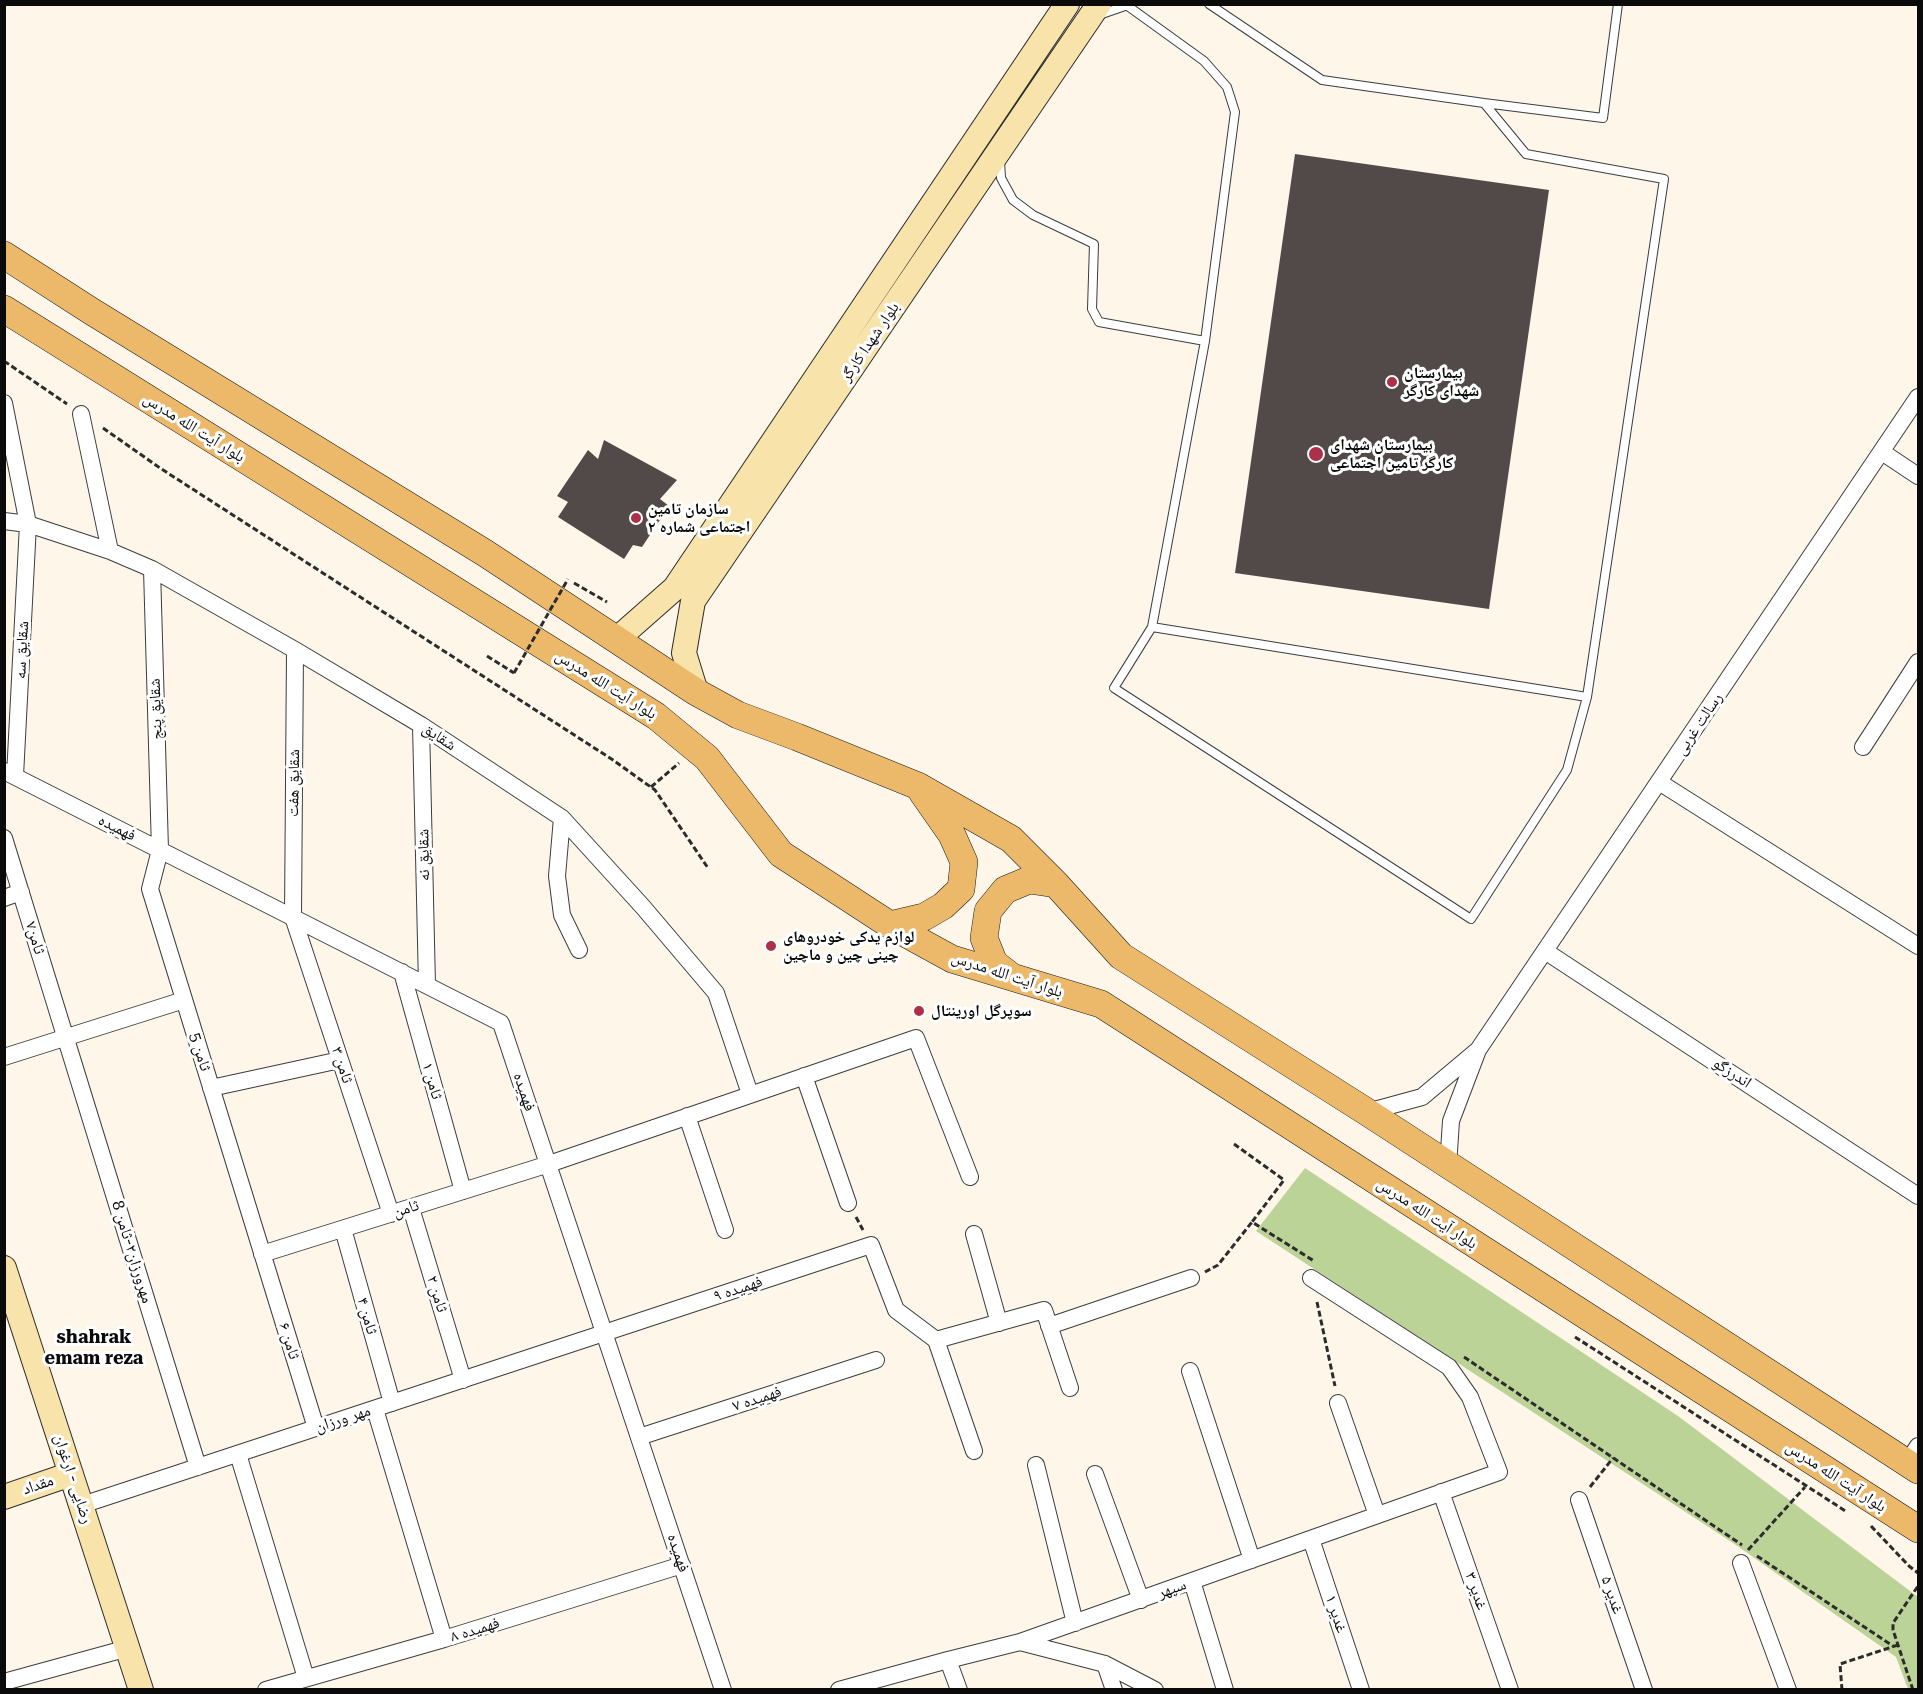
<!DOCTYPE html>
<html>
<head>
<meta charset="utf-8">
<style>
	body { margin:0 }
	#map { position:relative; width:1923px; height:1694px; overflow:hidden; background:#fdf6e9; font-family:"Roboto Serif",serif }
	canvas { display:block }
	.frame { position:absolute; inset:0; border:6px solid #0a0a0a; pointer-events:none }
</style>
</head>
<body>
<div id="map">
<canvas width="1923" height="1694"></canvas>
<div class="frame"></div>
</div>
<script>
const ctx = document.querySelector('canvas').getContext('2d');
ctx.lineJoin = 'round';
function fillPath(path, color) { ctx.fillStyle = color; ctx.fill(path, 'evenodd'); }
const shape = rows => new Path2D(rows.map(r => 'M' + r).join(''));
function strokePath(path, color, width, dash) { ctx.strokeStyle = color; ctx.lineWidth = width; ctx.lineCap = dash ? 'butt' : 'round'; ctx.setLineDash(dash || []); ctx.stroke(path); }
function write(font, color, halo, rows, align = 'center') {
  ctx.font = font + ' "Roboto Serif","Noto Naskh Arabic",serif'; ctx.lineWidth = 6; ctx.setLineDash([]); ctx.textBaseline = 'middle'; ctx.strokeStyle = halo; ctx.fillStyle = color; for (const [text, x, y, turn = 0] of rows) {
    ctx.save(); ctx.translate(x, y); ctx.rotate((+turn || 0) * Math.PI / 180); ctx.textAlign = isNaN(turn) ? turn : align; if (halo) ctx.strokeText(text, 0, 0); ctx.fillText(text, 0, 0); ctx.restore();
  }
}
const forest = shape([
	[1305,1168,1678,1416,1918,1597,1918,1689,1908,1689,1896,1657,1733,1543,1256,1231]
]);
const building = shape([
	[1295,154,1549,190,1489,609,1235,573],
	[604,440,677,480,660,499,669,506,642,547,633,545,624,559,558,517,568,502,557,496,588,450,598,459]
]);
const path = shape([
	[4,361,67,404],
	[103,428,160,468,613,760,655,790,708,868],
	[574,583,607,602],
	[487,656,514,673],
	[651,787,679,763],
	[1234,1144,1284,1180,1252,1222,1314,1261],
	[856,1217,863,1230],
	[1205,1272,1218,1265,1252,1222],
	[1317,1302,1335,1386],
	[1575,1337,1847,1512],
	[1464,1357,1742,1545],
	[1590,1487,1613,1458],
	[1871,1526,1909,1566,1918,1573],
	[1748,1550,1805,1487],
	[1757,1556,1893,1646],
	[1842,1690,1840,1664,1898,1645],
	[1913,1690,1893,1630,1893,1623,1918,1586]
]);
const lane = shape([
	[1099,15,1125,6],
	[1484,103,1603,118,1618,4],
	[1000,161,1001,178,1013,200,1033,215,1094,244,1092,309,1099,322,1205,341,1235,112,1227,87,1204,61,1125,4],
	[1205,341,1152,627,1114,688,1471,919,1567,770,1587,697,1664,179,1526,154,1484,103,1322,80,1209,4],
	[1152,627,1587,697]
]);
const street = shape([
	[4,403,28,524,15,776],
	[81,414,110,551],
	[1882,452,1918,476],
	[4,521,28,524,110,551,152,569,295,650,421,725,562,818,643,907,716,993,750,1094],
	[152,569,160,850,150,889,316,1428],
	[295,650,293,917,391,1214],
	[421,725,427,985],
	[1863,747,1918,662],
	[4,771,501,1023,723,1690],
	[1659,782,1918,946],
	[562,818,557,876,562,915,579,950],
	[4,838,198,1467],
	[4,898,21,892],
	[1545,951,1918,1196],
	[402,972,463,1191],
	[4,1057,184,1000],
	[804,1076,848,1203],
	[211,1088,340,1060],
	[1367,1112,1422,1097,1478,1050],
	[687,1116,725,1230],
	[1448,1166,1451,1121,1478,1050,1918,397],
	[411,1208,463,1380],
	[343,1229,392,1403],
	[974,1234,999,1323],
	[262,1254,549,1164,916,1038,970,1177],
	[1049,1326,1191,1278],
	[936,1340,1044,1310,1070,1388],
	[1190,1371,1252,1560],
	[1338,1403,1377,1515],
	[375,1409,444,1639],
	[639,1437,876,1360],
	[238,1454,306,1678],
	[1907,1463,1918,1446],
	[1036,1465,1075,1623],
	[1095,1474,1141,1600],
	[1441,1492,1510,1690],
	[1579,1500,1644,1690],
	[82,1505,871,1245,896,1310,936,1340,974,1451],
	[1311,1539,1361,1690],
	[1741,1563,1788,1690],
	[1192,1581,1225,1690],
	[1020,1642,1105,1664,1155,1690],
	[948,1660,959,1690],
	[1105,1664,1114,1690],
	[4,1682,128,1648],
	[266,1690,444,1639,682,1565],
	[839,1690,948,1660,1020,1642,1499,1472,1470,1397,1449,1367,1311,1278]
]);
const secondary = shape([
	[616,640,675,588,1067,4],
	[696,692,684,653,693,601,1099,4],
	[4,1268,141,1690],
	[4,1497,71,1474]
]);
const primary = shape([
	[4,255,91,311,485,553,696,692,738,715,797,737,918,786,1011,839,1056,884,1121,956,1367,1112,1918,1470],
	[4,309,656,716,707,758,781,854,890,925,952,959,1101,1004,1918,1529],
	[890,925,924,917,943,906,961,889,964,862,952,835,922,792],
	[1012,977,994,963,984,938,988,911,1005,890,1029,880,1056,884]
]);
const pathBridge = shape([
	[514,673,568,579]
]);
const markers = [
	[1392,382,6,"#ad3049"],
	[1316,454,8,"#ad3049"],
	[636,518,6,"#ad3049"],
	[771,946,6,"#ad3049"],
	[919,1011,6,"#ad3049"]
];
const streetNames = [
	["بلوار شهدا کارگر",870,342,-56],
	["بلوار آیت الله مدرس",194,428,32],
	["شقایق سه",22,650,-87],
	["بلوار آیت الله مدرس",606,685,32],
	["شقایق پنج",156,709,-92],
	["رسالت غربی",1699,724,-56],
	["شقایق",439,737,33],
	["شقایق هفت",294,783,-89],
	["فهمیده",117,828,27],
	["شقایق نه",424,855,-91],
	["ثامن۷",35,938,73],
	["بلوار آیت الله مدرس",1007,975,18],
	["ثامن 5",200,1052,73],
	["ثامن ۳",342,1065,72],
	["اندرزگو",1732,1073,33],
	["ثامن ۱",432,1081,74],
	["فهمیده",524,1092,72],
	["ثامن",406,1209,-18],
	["بلوار آیت الله مدرس",1427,1214,33],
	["مهرورزان۲-ثامن 8",132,1252,73],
	["فهمیده ۹",738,1289,-18],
	["ثامن ۲",437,1294,73],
	["ثامن ۴",367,1316,74],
	["ثامن ۶",289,1341,73],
	["فهمیده ۷",757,1399,-18],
	["مهر ورزان",343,1419,-18],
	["بلوار آیت الله مدرس",1836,1477,33],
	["رضایی - ارغوان",73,1479,72],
	["مقداد",38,1485,-19],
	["فهمیده",678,1553,72],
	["سپهر",1172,1589,-20],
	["غدیر ۳",1476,1591,71],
	["غدیر ۵",1612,1595,71],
	["غدیر ۱",1336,1614,72],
	["فهمیده ۸",475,1630,-17]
];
const poiNames = [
	["بیمارستان",1404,373],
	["شهدای کارگر",1404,391],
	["بیمارستان شهدای",1330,445],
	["کارگر تامین اجتماعی",1330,463],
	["سازمان تامین",648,509],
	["اجتماعی شماره ۲",648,527],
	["لوازم یدکی خودروهای",783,937],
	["چینی چین و ماچین",783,955],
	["سوپرگل اورینتال",931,1011]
];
const neighbourhoodNames = [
	["shahrak",94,1338],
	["emam reza",94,1359]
];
fillPath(forest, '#bcd398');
fillPath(building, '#524a48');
strokePath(lane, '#3d3d3d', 10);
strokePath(street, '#3d3d3d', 18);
strokePath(secondary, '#2c2c2c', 26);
strokePath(primary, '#1b1b1b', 28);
strokePath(path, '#2c2c2c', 3, [6, 3]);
strokePath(lane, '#fff', 8);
strokePath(street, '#fff', 16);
strokePath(secondary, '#f8e3aa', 24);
strokePath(primary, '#ecb86a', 27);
strokePath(pathBridge, '#2c2c2c', 3, [6, 3]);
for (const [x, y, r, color] of markers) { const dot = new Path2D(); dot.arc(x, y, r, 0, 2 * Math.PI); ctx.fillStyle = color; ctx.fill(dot); strokePath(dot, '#fff', 2); }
write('16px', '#0a0a0a', '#fff', streetNames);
write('bold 16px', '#0a0a0a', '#fff', poiNames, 'left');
write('bold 18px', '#0a0a0a', '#fff', neighbourhoodNames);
</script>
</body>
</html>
